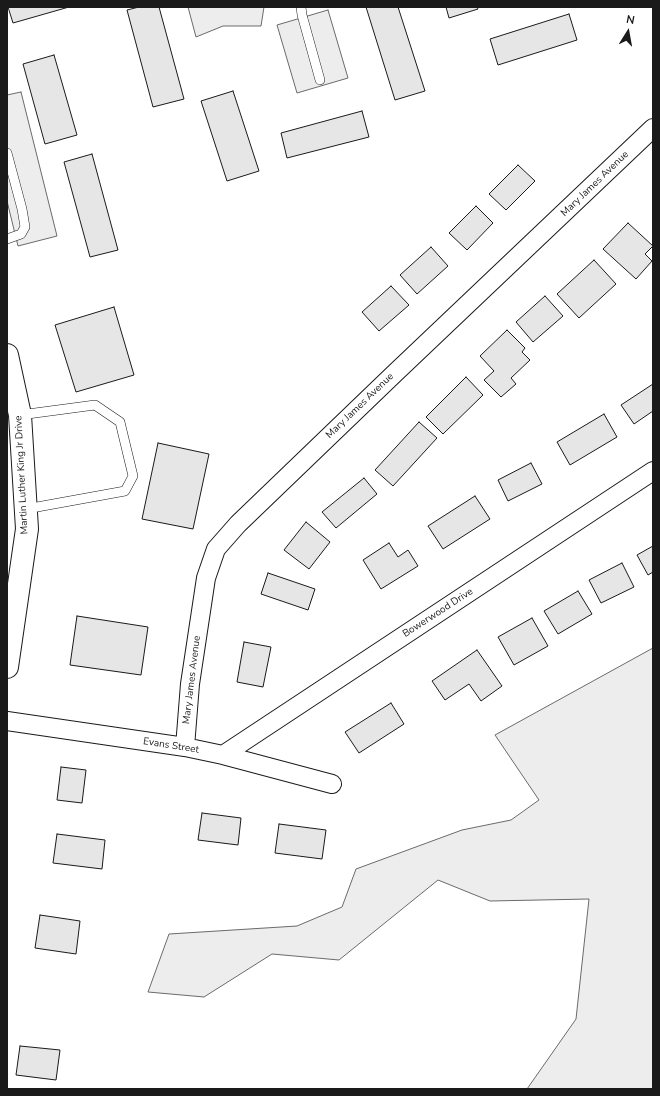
<!DOCTYPE html>
<html>
<head>
<meta charset="utf-8">
<style>
	body { margin:0 }
	#map { position:relative; width:660px; height:1096px; overflow:hidden; background:#fff; font-family:"Nunito Sans",sans-serif }
	canvas { display:block }
	.frame { position:absolute; inset:0; border:8px solid #1a1a1a; pointer-events:none }
	.north { position:absolute; left:608px; top:12px; width:40px; height:40px; -webkit-text-stroke:3px #fff; paint-order:stroke; rotate:11deg; font-size:11px; font-weight:700; line-height:16px; text-align:center; color:#1a1a1a }
	.north::after { content:''; display:block; margin:auto; width:14px; height:18px; background:#1a1a1a; clip-path:polygon(50% 0,100% 100%,50% 72%,0 100%) }
</style>
</head>
<body>
<div id="map">
<canvas width="660" height="1096"></canvas>
<div class="frame"></div>
<div class="north">N</div>
</div>
<script>
const ctx = document.querySelector('canvas').getContext('2d');
ctx.lineJoin = 'round';
function fillPath(path, color) { ctx.fillStyle = color; ctx.fill(path, 'evenodd'); }
const shape = rows => new Path2D(rows.map(r => 'M' + r).join(''));
function strokePath(path, color, width, dash) { ctx.strokeStyle = color; ctx.lineWidth = width; ctx.lineCap = dash ? 'butt' : 'round'; ctx.setLineDash(dash || []); ctx.stroke(path); }
function write(font, color, halo, rows, align = 'center') {
  ctx.font = font + ' "Nunito Sans",sans-serif'; ctx.lineWidth = 3; ctx.setLineDash([]); ctx.textBaseline = 'middle'; ctx.strokeStyle = halo; ctx.fillStyle = color; for (const [text, x, y, turn = 0] of rows) {
    ctx.save(); ctx.translate(x, y); ctx.rotate((+turn || 0) * Math.PI / 180); ctx.textAlign = isNaN(turn) ? turn : align; if (halo) ctx.strokeText(text, 0, 0); ctx.fillText(text, 0, 0); ctx.restore();
  }
}
const built = shape([
	[188,7,264,7,261,26,223,26,196,37,188,7],
	[328,10,348,78,297,93,277,25,328,10],
	[21,92,57,236,18,246,7,201,7,95,21,92],
	[653,648,653,1089,527,1089,576,1019,589,899,490,901,438,880,339,960,272,954,204,997,148,992,169,934,297,926,342,907,356,869,462,830,511,820,539,800,495,735,653,648]
]);
const building = shape([
	[8,7,69,7,13,23,8,7],
	[139,7,159,7,184,99,153,107,127,10,139,7],
	[366,7,398,7,425,91,395,100,366,7],
	[446,7,477,7,478,9,449,18,446,7],
	[569,14,577,40,498,65,490,39,569,14],
	[54,55,77,135,45,144,23,64,54,55],
	[233,91,259,171,227,181,201,101,233,91],
	[362,111,369,137,287,158,281,133,362,111],
	[92,154,118,250,90,257,64,162,92,154],
	[518,165,535,181,506,210,489,194,518,165],
	[476,206,493,223,467,250,449,233,476,206],
	[628,223,653,246,645,254,652,261,636,279,603,249,628,223],
	[431,247,448,266,417,294,400,275,431,247],
	[594,260,616,284,579,318,557,294,594,260],
	[391,286,409,305,379,331,362,312,391,286],
	[545,296,563,316,533,342,516,322,545,296],
	[114,307,134,375,76,392,55,325,114,307],
	[507,330,525,348,522,352,530,360,511,378,516,384,501,397,484,380,494,371,480,356,507,330],
	[466,377,483,395,443,434,426,417,466,377],
	[653,384,653,411,634,424,621,405,653,384],
	[604,414,617,437,570,465,557,442,604,414],
	[419,422,437,438,393,486,375,470,419,422],
	[158,443,209,454,193,529,142,519,158,443],
	[531,463,542,484,508,501,498,480,531,463],
	[364,478,377,494,336,528,322,512,364,478],
	[475,496,490,519,443,549,428,526,475,496],
	[306,522,330,542,309,569,284,550,306,522],
	[389,543,398,557,408,550,418,566,381,589,363,560,389,543],
	[653,546,653,572,648,575,637,555,653,546],
	[622,563,634,587,601,603,589,580,622,563],
	[268,573,315,589,308,610,261,594,268,573],
	[578,591,592,614,558,634,544,611,578,591],
	[77,616,148,627,141,675,70,665,77,616],
	[532,618,548,646,514,665,498,637,532,618],
	[244,642,271,647,263,687,237,682,244,642],
	[477,650,502,686,481,701,469,684,445,700,432,681,477,650],
	[391,703,404,724,359,753,345,732,391,703],
	[61,767,86,770,82,803,57,800,61,767],
	[202,813,241,818,238,845,198,840,202,813],
	[279,824,326,830,322,859,275,853,279,824],
	[57,834,105,840,102,869,53,863,57,834],
	[40,915,80,921,76,954,35,948,40,915],
	[20,1046,60,1050,56,1080,16,1075,20,1046]
]);
const service = shape([
	[301,7,302,15,320,80],
	[7,153,22,209,25,227,21,234,7,239],
	[20,415,95,405,120,422,133,476,125,491,26,509]
]);
const minor = shape([
	[7,721,185,747,223,755,332,784],
	[185,747,190,684,206,578,216,549,238,524,394,374,653,128],
	[223,755,653,471]
]);
const tertiary = shape([
	[7,355,20,415,27,529,7,667]
]);
const streetNames = [
	["Mary James Avenue",595,184,-44],
	["Mary James Avenue",360,406,-44],
	["Martin Luther King Jr Drive",22,475,-93],
	["Bowerwood Drive",438,613,-33],
	["Mary James Avenue",192,680,-83],
	["Evans Street",171,746,9]
];
fillPath(built, '#ededed');
strokePath(built, '#6a6a6a', 1);
fillPath(building, '#e6e6e6');
strokePath(building, '#1a1a1a', 1);
strokePath(service, '#1a1a1a', 10);
strokePath(minor, '#1a1a1a', 20);
strokePath(tertiary, '#1a1a1a', 24);
strokePath(service, '#fff', 9);
strokePath(minor, '#fff', 18);
strokePath(tertiary, '#fff', 22);
write('10px', '#1a1a1a', '#fff', streetNames);
</script>
</body>
</html>
